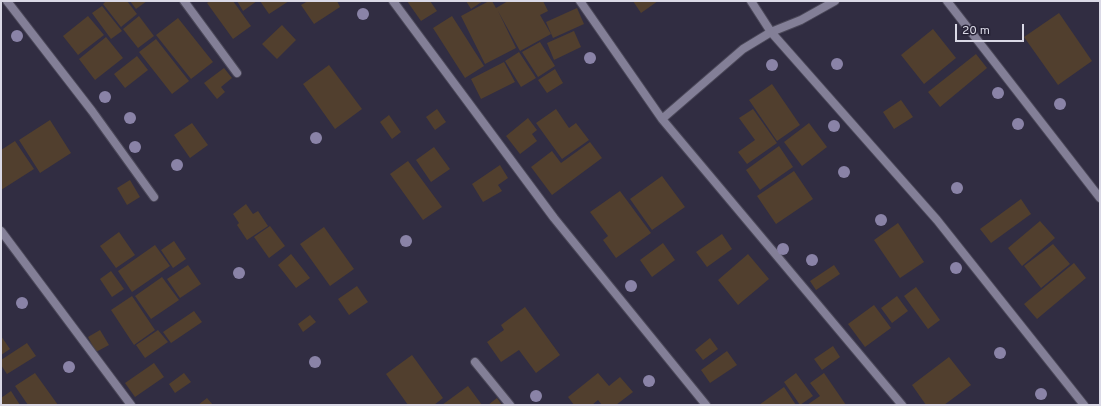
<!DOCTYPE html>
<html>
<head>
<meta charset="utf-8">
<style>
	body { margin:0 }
	#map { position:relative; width:1101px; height:406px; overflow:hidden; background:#312d42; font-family:Overpass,sans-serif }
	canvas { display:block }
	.frame { position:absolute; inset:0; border:2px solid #dad9e6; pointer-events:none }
	.scale { position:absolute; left:955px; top:24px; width:69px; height:18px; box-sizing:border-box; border:2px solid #dad9e6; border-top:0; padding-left:5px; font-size:12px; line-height:14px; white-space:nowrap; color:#dad9e6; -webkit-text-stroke:3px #272337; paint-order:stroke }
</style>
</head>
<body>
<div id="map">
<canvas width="1101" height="406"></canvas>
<div class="frame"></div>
<div class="scale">20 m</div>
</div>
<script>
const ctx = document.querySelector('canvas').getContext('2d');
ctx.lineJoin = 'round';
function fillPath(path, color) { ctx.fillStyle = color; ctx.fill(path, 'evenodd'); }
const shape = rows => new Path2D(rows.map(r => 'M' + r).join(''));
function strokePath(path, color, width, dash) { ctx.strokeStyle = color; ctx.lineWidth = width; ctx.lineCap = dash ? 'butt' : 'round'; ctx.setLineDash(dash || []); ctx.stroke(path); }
const building = shape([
	[106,1,127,1,137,14,121,27,103,4],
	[130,1,147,1,136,9],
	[210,1,233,1,251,26,233,39,207,3],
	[237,1,257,1,243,11],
	[260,1,289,1,269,14],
	[308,1,337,1,340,7,314,24,301,5],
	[407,1,430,1,437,11,421,21],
	[466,1,483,1,471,9],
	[489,1,492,1,496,8,508,1,543,1,548,11,540,15,551,34,520,51,498,11,516,48,485,64,461,16],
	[633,1,658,1,641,13],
	[102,6,122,31,111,39,92,13],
	[577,8,584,24,553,38,546,22],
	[1059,13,1092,61,1058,85,1024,37],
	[88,16,104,35,78,55,63,36],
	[139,16,154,36,138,48,123,29],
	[452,16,484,66,465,78,433,28],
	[178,18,213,62,191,79,156,35],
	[282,25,296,40,277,59,262,44],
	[933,29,956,58,924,84,901,55],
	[574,31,581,47,554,60,547,43],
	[106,37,123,58,95,80,79,59],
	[156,39,189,81,172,94,139,52],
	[540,42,555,66,538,77,522,52],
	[519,52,536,78,521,87,505,61],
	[976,54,987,68,940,107,928,92],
	[137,56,148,70,125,88,114,74],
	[504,62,515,82,481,99,471,79],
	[329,65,362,109,335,129,303,84],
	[224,68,232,78,221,87,225,92,217,99,204,83],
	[555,69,563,83,547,93,538,80],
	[772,84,800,125,777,141,749,100],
	[901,100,913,117,894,129,883,112],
	[437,109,446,122,435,130,426,117],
	[556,109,569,128,576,123,589,140,562,159,536,123],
	[753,109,777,143,747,164,738,152,755,140,739,118],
	[389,115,401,132,392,139,380,122],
	[528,118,537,130,532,134,537,141,520,154,506,136],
	[50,120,71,153,40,173,19,140],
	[192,123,208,145,190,158,174,135],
	[809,123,827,147,802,166,784,142],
	[15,141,34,169,1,190,1,150],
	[590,142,602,158,552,195,531,167,552,151,561,163],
	[779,146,793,167,760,190,746,170],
	[434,147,450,169,431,182,416,160],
	[408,161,442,207,423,220,390,174],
	[500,165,508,178,498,185,502,191,483,202,472,184],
	[794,171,813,199,776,224,757,196],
	[662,176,685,207,652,230,630,199],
	[130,180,140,197,127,205,117,188],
	[620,191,651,233,616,258,603,240,608,236,590,212],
	[1021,199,1031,214,991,243,980,229],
	[246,204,253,214,258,211,268,226,247,240,237,225,239,223,233,214],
	[1040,221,1055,238,1022,266,1008,248],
	[898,223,924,262,900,278,874,240],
	[270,226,285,246,269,258,254,237],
	[324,227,354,269,330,286,300,244],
	[119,232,135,255,116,268,100,246],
	[722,234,732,249,707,267,696,252],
	[174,241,186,259,173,268,161,250],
	[663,243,675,260,652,277,640,260],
	[1053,244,1070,264,1041,288,1024,266],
	[155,245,170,266,132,292,118,271],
	[291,254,310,278,296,288,278,265],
	[748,254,769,279,738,305,718,280],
	[1074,263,1086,278,1037,319,1024,304],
	[188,265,201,284,180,298,167,279],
	[834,265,840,274,816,290,810,281],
	[111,271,124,289,112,297,100,279],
	[162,277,179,300,151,319,135,296],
	[357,286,368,302,349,315,338,299],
	[916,287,940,320,928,329,904,296],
	[132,296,155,330,134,345,111,310],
	[897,296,908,311,892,323,881,308],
	[874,305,891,328,865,347,848,324],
	[525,307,560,355,536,373,519,350,501,362,487,342,504,330,501,325],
	[194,311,202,322,171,343,163,332],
	[310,315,316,322,303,332,298,324],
	[100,330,109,345,96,352,88,337],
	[158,330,168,342,145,358,136,345],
	[1,336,10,349,1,355],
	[710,338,718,349,703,360,695,350],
	[27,343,36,356,7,374,1,365,1,360],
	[833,346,840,357,822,370,814,359],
	[727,351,737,365,710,383,701,370],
	[412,355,443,398,434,405,408,405,386,374],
	[949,357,971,385,944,405,926,405,912,385],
	[154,363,164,377,135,397,125,383],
	[35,373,58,405,28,405,15,386],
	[184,373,191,382,175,393,169,384],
	[598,373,609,386,620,377,633,392,616,405,602,405,598,400,592,405,574,405,568,397],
	[796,373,813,396,800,405,784,382],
	[824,373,846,405,807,405,820,396,810,383],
	[468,386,482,405,442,405],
	[784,387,796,405,759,405],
	[11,391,20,405,1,405,1,398],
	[207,398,213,405,198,405],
	[497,398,502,405,488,405]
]);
const minor = shape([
	[7,1,92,111,154,197],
	[184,1,237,73],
	[393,1,554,218,706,405],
	[580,1,662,119,902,405],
	[751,1,771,32,937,220,1084,405],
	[947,1,1100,198],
	[662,119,743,49,771,32,801,20,835,1],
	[1,231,131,405],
	[475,362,510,405]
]);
const trees = [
	[363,14],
	[17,36],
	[590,58],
	[837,64],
	[772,65],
	[998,93],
	[105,97],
	[1060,104],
	[130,118],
	[1018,124],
	[834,126],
	[316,138],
	[135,147],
	[177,165],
	[844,172],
	[957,188],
	[881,220],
	[406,241],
	[783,249],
	[812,260],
	[956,268],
	[239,273],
	[631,286],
	[22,303],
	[1000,353],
	[315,362],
	[69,367],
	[649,381],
	[1041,394],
	[536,396]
];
fillPath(building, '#513f2e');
strokePath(minor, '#4b4859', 10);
strokePath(minor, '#837f97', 8);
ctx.fillStyle = '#8a83a7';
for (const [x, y] of trees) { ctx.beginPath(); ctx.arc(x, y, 6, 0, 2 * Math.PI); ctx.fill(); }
</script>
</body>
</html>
